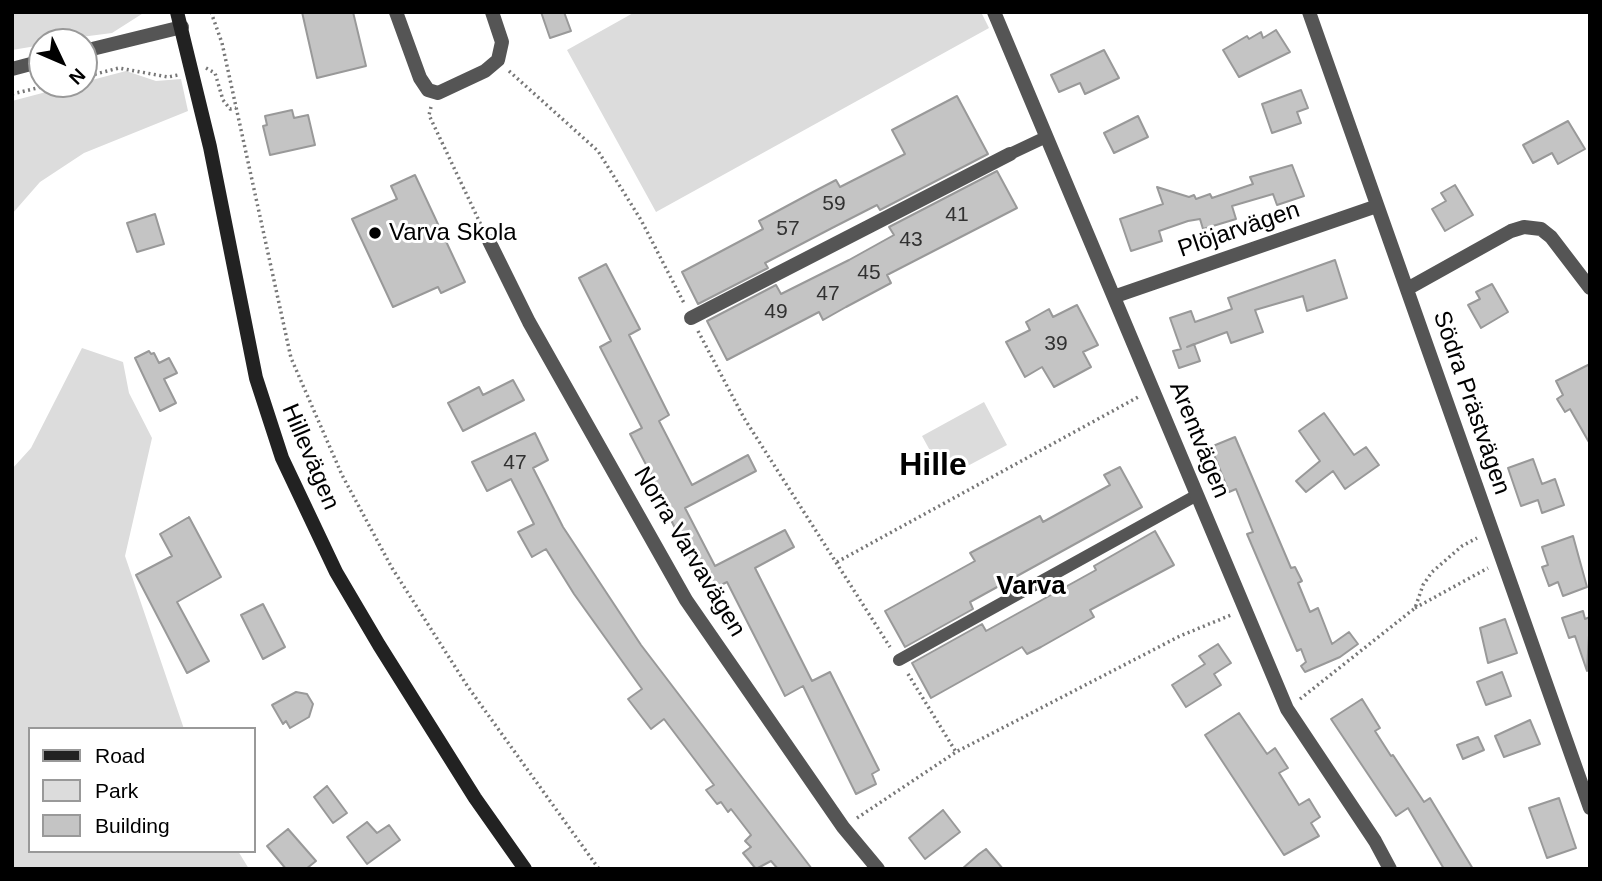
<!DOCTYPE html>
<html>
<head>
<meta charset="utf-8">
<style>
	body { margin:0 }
	#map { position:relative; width:1602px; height:881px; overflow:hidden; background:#fff; font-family:Arial,sans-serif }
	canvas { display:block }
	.frame { position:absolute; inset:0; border:14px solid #000; pointer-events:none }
	.legend { position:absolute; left:28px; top:727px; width:228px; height:126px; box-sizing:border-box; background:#fff; border:2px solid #999; margin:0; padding:9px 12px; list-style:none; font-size:21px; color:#000 }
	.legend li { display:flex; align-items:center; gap:14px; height:35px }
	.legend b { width:35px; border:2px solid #999 }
	.north { position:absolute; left:28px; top:28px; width:70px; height:70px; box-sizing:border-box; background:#fff; border:2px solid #999; border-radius:50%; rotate:134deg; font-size:19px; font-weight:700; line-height:28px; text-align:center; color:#000 }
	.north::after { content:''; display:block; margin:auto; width:24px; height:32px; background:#000; clip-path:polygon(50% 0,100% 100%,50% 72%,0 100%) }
</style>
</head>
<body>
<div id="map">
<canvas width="1602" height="881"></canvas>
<div class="frame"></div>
<ul class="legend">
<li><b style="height:9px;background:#222"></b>Road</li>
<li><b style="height:19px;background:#dcdcdc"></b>Park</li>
<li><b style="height:19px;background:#c4c4c4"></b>Building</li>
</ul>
<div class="north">N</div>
</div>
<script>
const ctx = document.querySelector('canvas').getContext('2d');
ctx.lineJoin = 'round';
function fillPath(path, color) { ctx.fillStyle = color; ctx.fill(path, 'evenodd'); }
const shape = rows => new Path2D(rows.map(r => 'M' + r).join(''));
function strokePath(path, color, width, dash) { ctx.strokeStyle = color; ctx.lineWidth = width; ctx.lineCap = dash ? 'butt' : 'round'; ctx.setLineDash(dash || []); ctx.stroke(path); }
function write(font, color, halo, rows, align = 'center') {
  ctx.font = font + ' Arial,sans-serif'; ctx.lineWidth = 6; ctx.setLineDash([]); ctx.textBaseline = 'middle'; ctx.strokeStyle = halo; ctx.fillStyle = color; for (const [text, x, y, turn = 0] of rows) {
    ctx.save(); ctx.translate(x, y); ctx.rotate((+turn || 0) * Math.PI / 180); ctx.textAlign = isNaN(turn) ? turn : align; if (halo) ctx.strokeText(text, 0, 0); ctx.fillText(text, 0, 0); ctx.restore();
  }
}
const green = shape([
	[12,12,145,12,112,33,42,42,42,45,12,50],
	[635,12,981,12,989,28,656,212,567,50],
	[126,71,156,81,181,79,188,111,84,153,40,182,12,214,12,101],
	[82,348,123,362,129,393,152,438,125,556,184,729,30,729,30,851,238,851,249,869,12,869,12,469,31,448],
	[984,402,1007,445,945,478,922,436]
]);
const building = shape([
	[302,12,353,12,366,66,317,78,302,12],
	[541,12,564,12,571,31,550,38,541,12],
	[1276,30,1290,52,1239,77,1223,50,1247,36,1249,39,1261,32,1263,38,1276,30],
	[1104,50,1119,78,1085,94,1080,83,1059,92,1051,75,1104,50],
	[1301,90,1308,108,1297,112,1301,123,1272,133,1262,104,1301,90],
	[957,96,988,154,880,210,877,205,832,228,765,263,768,268,698,304,682,272,763,229,759,221,813,192,836,180,840,187,905,154,892,130,957,96],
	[292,110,294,118,308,115,315,145,270,155,263,126,267,125,265,116,292,110],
	[1138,116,1148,137,1114,153,1104,133,1138,116],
	[1568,121,1585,149,1558,164,1552,153,1533,163,1523,145,1568,121],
	[1292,165,1304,196,1277,205,1273,194,1232,206,1236,219,1203,229,1200,219,1188,221,1159,231,1162,241,1131,251,1120,219,1163,204,1157,187,1189,197,1194,195,1196,199,1210,194,1212,198,1253,184,1250,177,1292,165],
	[997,171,1017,208,887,275,891,283,846,307,823,320,819,312,727,360,707,321,776,285,781,294,849,260,894,235,889,227,997,171],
	[415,175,465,282,441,293,438,287,393,307,352,219,397,199,391,186,415,175],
	[1455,185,1473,215,1445,231,1432,209,1446,201,1441,193,1455,185],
	[155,214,164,244,137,252,127,223,155,214],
	[1335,260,1347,298,1307,311,1303,296,1255,310,1263,332,1231,343,1227,332,1187,347,1194,344,1200,361,1179,368,1173,351,1181,349,1170,318,1191,311,1195,322,1232,309,1228,298,1335,260],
	[606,264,640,329,629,335,669,415,659,421,692,485,748,455,756,471,685,508,715,566,785,530,794,547,755,568,812,681,830,672,879,770,872,774,876,784,856,794,803,686,785,696,727,582,707,592,661,500,664,499,630,434,642,428,600,347,611,341,579,278,606,264],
	[1492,284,1508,312,1481,328,1468,305,1480,299,1476,292,1492,284],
	[1077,305,1098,345,1083,352,1091,367,1054,387,1042,367,1025,377,1006,342,1030,330,1026,322,1049,309,1053,317,1077,305],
	[149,351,151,354,154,353,159,363,169,358,177,373,164,379,176,403,160,411,135,358,149,351],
	[1590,364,1590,444,1570,409,1565,412,1557,399,1563,395,1556,381,1590,364],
	[513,380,524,400,463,431,448,403,479,387,483,395,513,380],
	[1324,413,1354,455,1366,447,1379,465,1345,489,1333,471,1306,492,1296,481,1320,461,1299,431,1324,413],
	[535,433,548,460,533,468,563,527,641,645,812,869,778,869,771,861,756,869,743,853,751,847,745,841,751,835,731,809,728,812,721,802,717,804,706,790,714,785,664,719,651,729,628,699,642,689,574,594,546,549,532,557,518,532,534,524,511,479,487,491,472,462,535,433],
	[1235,437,1291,568,1295,567,1302,581,1298,583,1310,612,1318,608,1332,644,1349,632,1358,644,1340,657,1305,672,1301,666,1306,662,1301,649,1297,651,1247,534,1253,532,1236,489,1229,492,1213,452,1213,446,1235,437],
	[1533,459,1542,484,1555,479,1564,505,1542,513,1538,500,1521,506,1508,468,1533,459],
	[1120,467,1142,507,970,602,973,609,905,647,885,611,975,561,970,553,1040,516,1043,522,1110,485,1104,475,1120,467],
	[189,517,221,577,177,602,209,661,187,673,136,575,172,556,160,534,189,517],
	[1155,531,1174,565,1090,610,1094,617,1041,647,1027,654,1022,647,931,698,912,663,982,624,986,631,1096,570,1094,566,1155,531],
	[1573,536,1587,587,1563,596,1558,582,1549,586,1542,567,1548,565,1542,547,1573,536],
	[263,604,285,647,263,659,241,615,263,604],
	[1583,611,1585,619,1590,617,1587,671,1575,636,1569,638,1562,618,1583,611],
	[1505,619,1517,653,1488,663,1480,628,1505,619],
	[1218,644,1231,663,1214,674,1221,685,1186,707,1172,685,1205,664,1199,656,1218,644],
	[1502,672,1511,696,1486,705,1477,682,1502,672],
	[296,692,307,694,313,704,309,717,290,728,286,721,283,724,272,705,296,692],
	[1362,699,1380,728,1375,731,1391,756,1393,755,1424,802,1430,798,1473,869,1444,869,1408,808,1396,816,1331,719,1362,699],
	[1239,713,1267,754,1275,748,1288,768,1279,773,1299,805,1309,799,1320,817,1311,823,1319,836,1284,855,1205,735,1239,713],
	[1530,720,1540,744,1504,757,1495,736,1530,720],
	[1478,737,1484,750,1463,759,1457,745,1478,737],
	[327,786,347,813,333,823,314,797,327,786],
	[1559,798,1576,848,1547,858,1529,808,1559,798],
	[943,810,960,832,925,859,909,838,943,810],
	[367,822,377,833,389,825,400,840,367,864,347,837,367,822],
	[288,829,316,861,306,869,286,869,267,846,288,829],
	[986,849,1003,869,962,869,979,854,986,849]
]);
const path = shape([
	[211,12,222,43,291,358,342,475,392,568,468,687,599,869],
	[206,68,215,73,223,100,230,109,236,108],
	[509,71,598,151,641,220,685,305],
	[84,77,119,68,168,77,178,75],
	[12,94,54,84],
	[431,107,429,115,482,227],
	[698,331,744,418,890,647],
	[837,562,1140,396],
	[1415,608,1488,568],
	[908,674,956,752],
	[1300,699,1415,608,1423,585,1432,572,1462,546,1477,538],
	[857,818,956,752,1180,636,1231,615]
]);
const lane = shape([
	[1010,154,1046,137],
	[899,660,1197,495]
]);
const street = shape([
	[396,12,420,78,428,90,438,93,485,71,498,60,502,42,492,12],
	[994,12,1287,709,1375,841,1390,869],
	[1309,12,1590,808],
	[84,51,182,27],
	[12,69,42,61],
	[489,241,529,322,686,600,843,827,878,869],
	[1407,289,1511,231,1524,227,1541,229,1551,237,1590,288],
	[1116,296,1377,206],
	[691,318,1010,154]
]);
const secondary = shape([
	[177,12,210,147,256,378,282,458,336,572,379,645,475,798,525,869]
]);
const markers = [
	[375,233,7,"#000"]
];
const numberNames = [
	["59",834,204],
	["41",957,215],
	["57",788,229],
	["43",911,240],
	["45",869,273],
	["47",828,294],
	["49",776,312],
	["39",1056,344],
	["47",515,463]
];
const streetNames = [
	["Plöjarvägen",1239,230,-19],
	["Södra Prästvägen",1471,403,71],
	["Arentvägen",1199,440,68],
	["Hillevägen",310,457,67],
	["Norra Varvavägen",689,552,59]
];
const poiNames = [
	["Varva Skola",389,233]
];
const neighbourhoodNames = [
	["Varva",1031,587]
];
const districtNames = [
	["Hille",933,466]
];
fillPath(green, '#dcdcdc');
fillPath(building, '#c4c4c4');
strokePath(building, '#999', 2);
strokePath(path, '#777', 3.5, [2, 3.5]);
strokePath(lane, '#555', 12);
strokePath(street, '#555', 14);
strokePath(secondary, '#222', 14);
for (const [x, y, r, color] of markers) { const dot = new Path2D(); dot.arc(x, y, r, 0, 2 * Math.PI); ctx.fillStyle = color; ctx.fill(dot); strokePath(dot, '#fff', 2.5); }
write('21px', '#313131', null, numberNames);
write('24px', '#000', '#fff', streetNames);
write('24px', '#000', '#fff', poiNames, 'left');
write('bold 26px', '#000', '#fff', neighbourhoodNames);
write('bold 32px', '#000', '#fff', districtNames);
</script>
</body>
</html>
